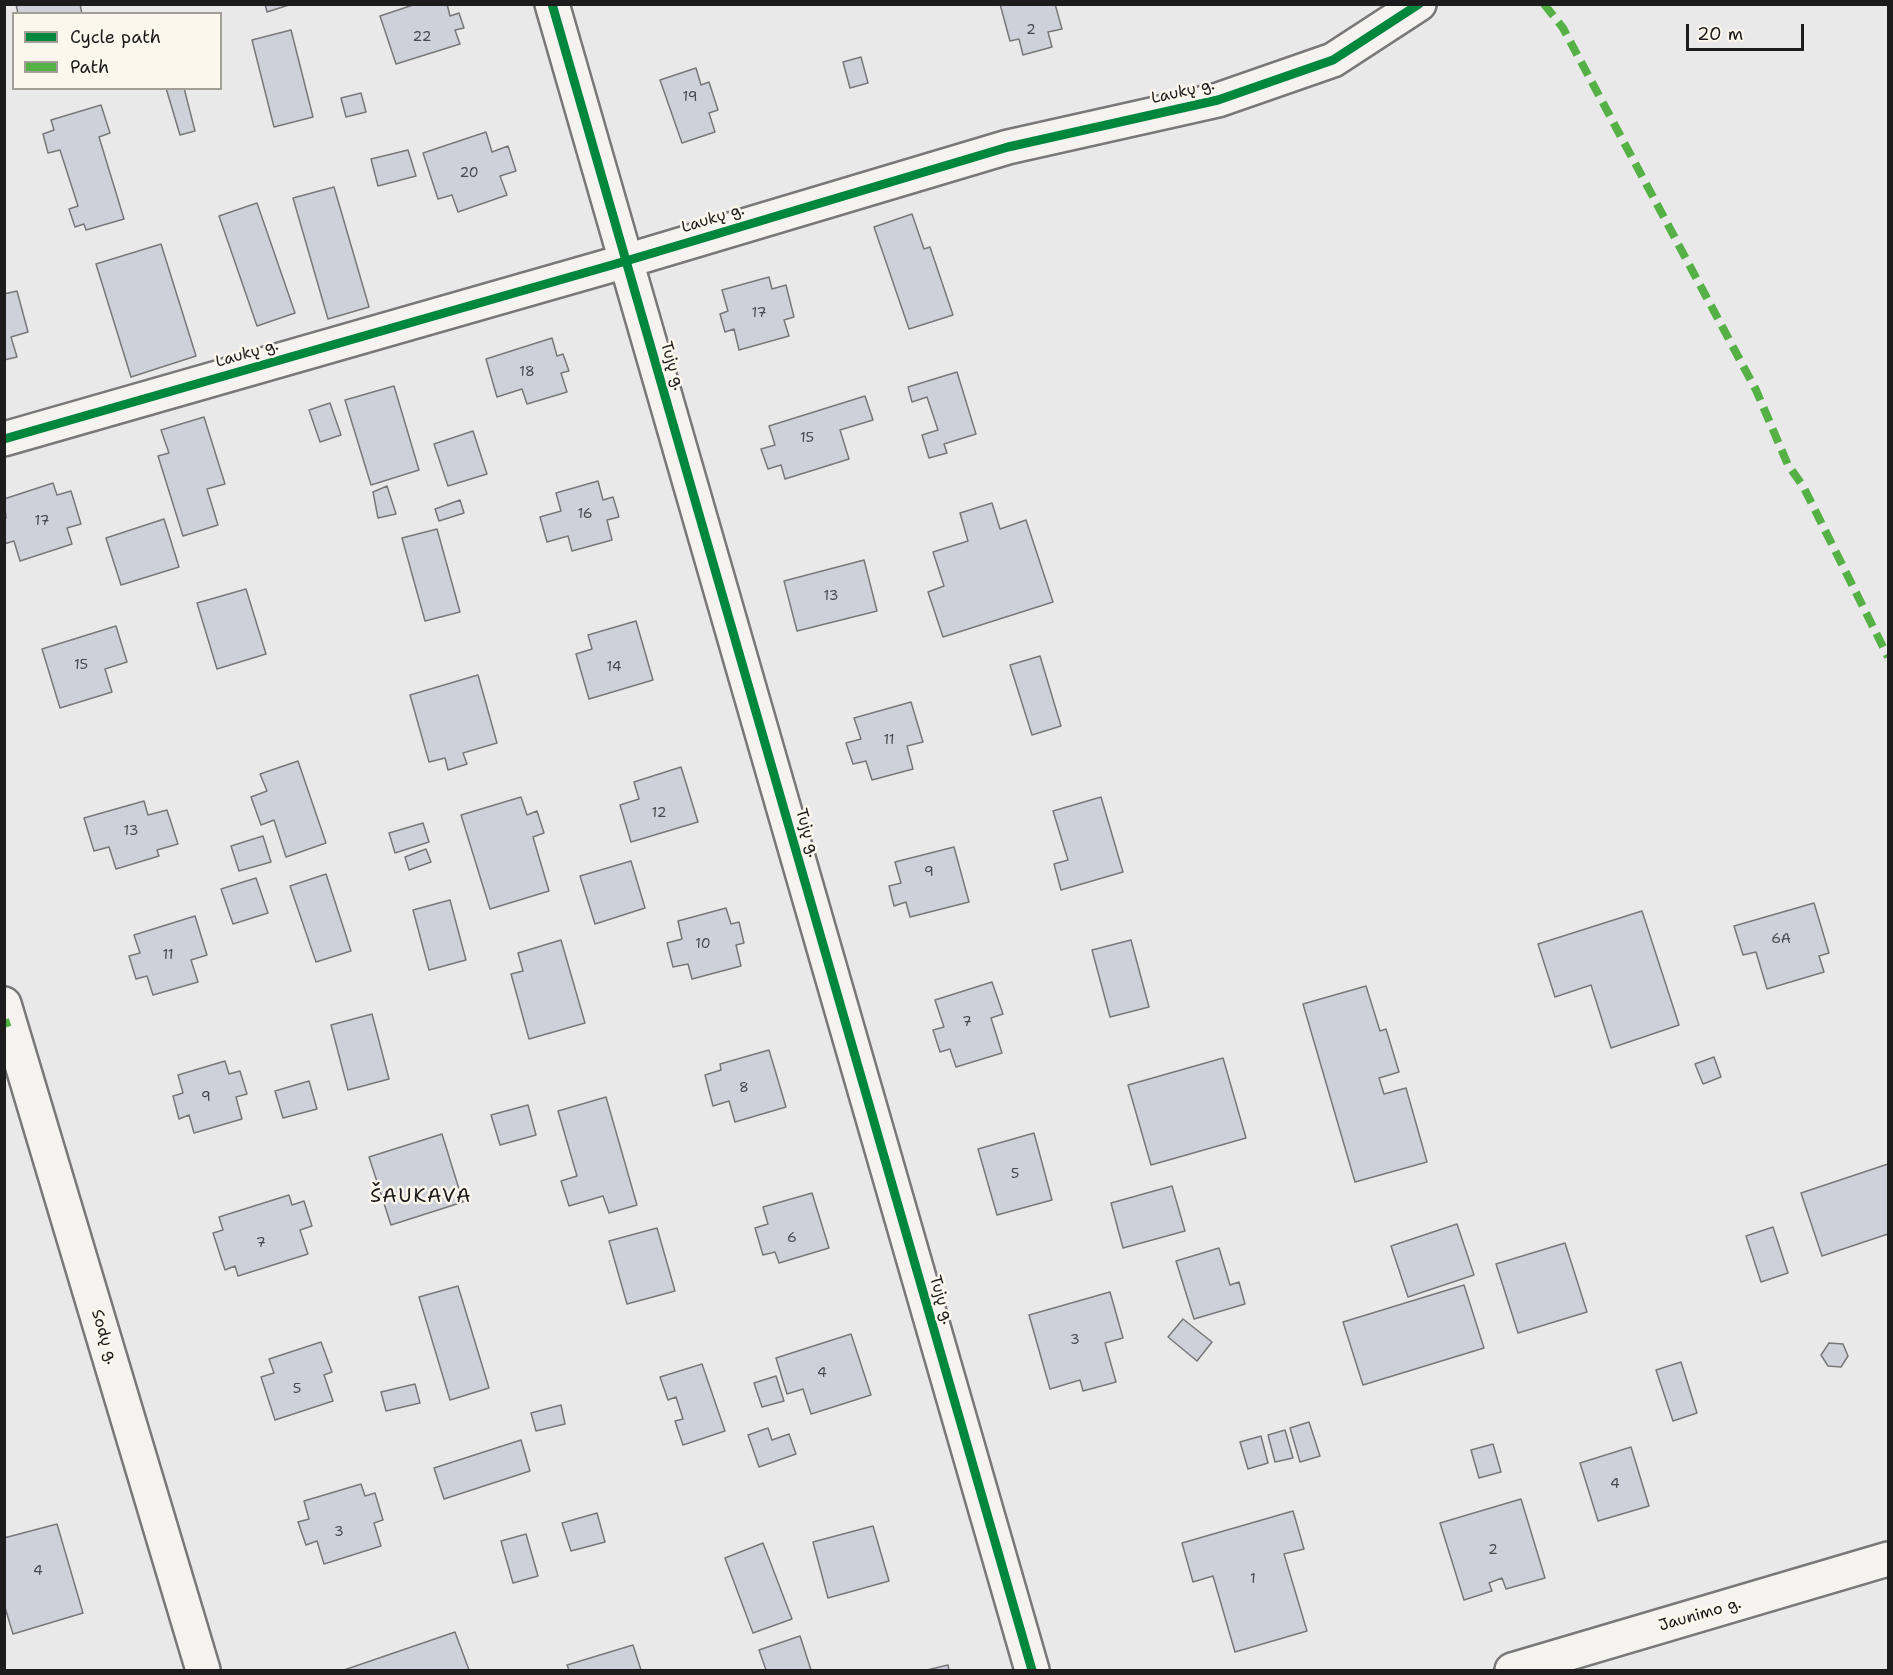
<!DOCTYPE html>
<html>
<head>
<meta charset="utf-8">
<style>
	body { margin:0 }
	#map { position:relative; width:1893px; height:1675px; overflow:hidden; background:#eae9ea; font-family:"Shantell Sans",sans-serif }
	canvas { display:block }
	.frame { position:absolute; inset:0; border:6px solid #1c1c1c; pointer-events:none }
	.legend { position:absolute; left:12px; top:12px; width:210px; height:78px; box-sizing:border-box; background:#fbf7ec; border:2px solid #a29f99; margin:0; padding:8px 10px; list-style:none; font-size:18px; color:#1c1c1c }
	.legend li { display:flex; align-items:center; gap:12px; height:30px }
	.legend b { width:30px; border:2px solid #a29f99 }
	.scale { position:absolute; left:1686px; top:24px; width:118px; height:27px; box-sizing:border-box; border:3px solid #1c1c1c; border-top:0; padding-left:8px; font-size:18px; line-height:21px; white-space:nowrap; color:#1c1c1c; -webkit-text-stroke:4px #fbf7ec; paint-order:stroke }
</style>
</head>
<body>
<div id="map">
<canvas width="1893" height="1675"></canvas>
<div class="frame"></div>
<ul class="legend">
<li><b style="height:8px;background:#00873e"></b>Cycle path</li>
<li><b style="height:8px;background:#55b145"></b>Path</li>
</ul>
<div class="scale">20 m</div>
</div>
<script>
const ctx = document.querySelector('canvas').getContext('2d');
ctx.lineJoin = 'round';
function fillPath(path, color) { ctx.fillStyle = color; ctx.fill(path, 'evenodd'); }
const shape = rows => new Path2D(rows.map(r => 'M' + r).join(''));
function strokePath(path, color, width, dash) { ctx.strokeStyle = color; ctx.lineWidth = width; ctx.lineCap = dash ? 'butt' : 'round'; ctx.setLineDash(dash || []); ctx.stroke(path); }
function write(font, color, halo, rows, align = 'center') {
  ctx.font = font + ' "Shantell Sans",sans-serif'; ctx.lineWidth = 5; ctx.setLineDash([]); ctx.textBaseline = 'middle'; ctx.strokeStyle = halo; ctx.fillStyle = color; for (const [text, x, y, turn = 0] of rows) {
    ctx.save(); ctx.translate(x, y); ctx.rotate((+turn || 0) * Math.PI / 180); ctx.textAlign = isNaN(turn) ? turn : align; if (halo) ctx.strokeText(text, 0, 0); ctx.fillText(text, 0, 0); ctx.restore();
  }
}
const building = shape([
	[16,4,80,4,82,14,18,14,16,4],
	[265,4,292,4,267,12,265,4],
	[416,4,447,4,450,16,459,13,464,28,455,30,460,44,396,64,380,16,416,4],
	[1000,4,1055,4,1062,29,1048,32,1052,47,1023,55,1019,39,1010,41,1000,4],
	[291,30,313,117,274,127,252,40,291,30],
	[861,57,868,83,850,88,843,62,861,57],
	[696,68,701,85,709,82,718,110,709,113,715,132,682,143,660,80,696,68],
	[166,88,184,88,195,131,180,135,166,88],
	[361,93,366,112,346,117,341,98,361,93],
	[101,105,110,133,99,137,124,219,86,230,84,224,75,227,69,209,78,206,60,150,48,153,43,134,54,130,51,120,101,105],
	[486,132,492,152,508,146,516,171,500,176,507,195,458,212,452,195,438,199,423,153,486,132],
	[408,150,416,176,378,186,371,159,408,150],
	[334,187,369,307,328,319,293,198,334,187],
	[257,203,295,313,257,326,219,216,257,203],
	[912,214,924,249,930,247,953,315,909,329,874,227,912,214],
	[161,244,196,356,131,377,96,264,161,244],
	[769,277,772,289,786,285,794,317,784,320,789,336,739,350,734,329,725,332,720,314,728,311,722,290,769,277],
	[17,291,28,332,11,337,17,357,4,360,4,294,17,291],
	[552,338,557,356,563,354,569,371,561,373,567,392,527,404,522,389,497,397,486,359,552,338],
	[957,372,976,434,944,444,947,453,929,458,922,435,938,430,927,397,912,402,908,387,957,372],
	[394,386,419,470,371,485,345,400,394,386],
	[865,396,873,420,840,430,849,459,785,479,781,465,768,469,761,449,775,445,769,426,865,396],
	[330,403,341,435,320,442,309,410,330,403],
	[204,417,225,484,207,489,218,525,183,536,158,456,169,453,161,430,204,417],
	[473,431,487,474,448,486,434,444,473,431],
	[598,481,603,500,613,497,619,517,607,520,612,540,572,551,568,536,547,542,540,517,561,511,556,493,598,481],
	[53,483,57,495,71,491,81,524,67,528,72,544,20,561,14,541,4,544,4,518,6,518,4,499,53,483],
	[387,486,396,514,378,518,373,492,387,486],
	[460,500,464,513,439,521,435,509,460,500],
	[992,503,1000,529,1026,520,1053,602,943,637,928,592,944,586,933,552,968,541,960,513,992,503],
	[164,519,179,567,121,585,106,538,164,519],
	[437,529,460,612,425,621,402,538,437,529],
	[864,560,877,611,797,631,784,581,864,560],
	[246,589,266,654,217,669,197,603,246,589],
	[636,621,653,680,589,699,576,654,592,649,588,635,636,621],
	[116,626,127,662,105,669,112,692,60,708,42,649,116,626],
	[1040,656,1061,726,1032,735,1010,665,1040,656],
	[478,675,497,743,463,753,467,764,448,770,445,758,429,762,410,695,478,675],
	[911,702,923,742,907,746,913,769,872,780,866,761,853,764,846,743,861,739,854,718,911,702],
	[298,761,326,843,286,857,274,820,261,825,251,797,267,791,260,774,298,761],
	[681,767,698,822,631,842,620,805,639,799,634,782,681,767],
	[521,797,527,815,537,811,544,833,533,837,549,891,490,909,461,815,521,797],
	[1101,797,1123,872,1061,890,1054,864,1068,860,1053,811,1101,797],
	[144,801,148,815,167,810,178,844,157,850,159,856,116,869,109,847,94,851,84,818,144,801],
	[423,823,429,842,395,853,389,833,423,823],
	[263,836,271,862,239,871,231,846,263,836],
	[954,847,969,902,910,917,906,902,894,906,889,886,901,883,895,862,954,847],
	[426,849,431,862,409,870,405,857,426,849],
	[631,861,645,908,595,924,580,876,631,861],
	[326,874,351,951,316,962,290,886,326,874],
	[256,878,268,913,233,924,221,889,256,878],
	[450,900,466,960,429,970,413,910,450,900],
	[1814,903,1829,953,1819,956,1824,972,1767,989,1756,952,1743,955,1734,926,1814,903],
	[726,908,731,924,739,922,744,943,736,945,741,966,692,979,688,964,673,967,667,943,682,939,678,921,726,908],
	[1642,911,1679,1025,1611,1048,1591,985,1555,997,1538,944,1642,911],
	[195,916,207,955,191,960,198,982,153,995,147,976,136,979,129,956,140,953,134,935,195,916],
	[561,940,585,1023,529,1039,511,974,523,971,518,953,561,940],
	[1131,940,1149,1007,1110,1017,1092,950,1131,940],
	[992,982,1003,1014,991,1018,1002,1053,956,1067,950,1049,940,1052,933,1030,944,1027,935,1000,992,982],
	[1366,986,1380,1031,1386,1029,1399,1072,1379,1078,1384,1094,1406,1088,1427,1162,1355,1182,1303,1004,1366,986],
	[372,1014,389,1079,348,1090,331,1025,372,1014],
	[769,1050,786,1107,735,1122,729,1101,713,1106,705,1075,721,1070,720,1064,769,1050],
	[1714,1057,1721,1077,1703,1084,1695,1064,1714,1057],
	[1223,1058,1246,1138,1151,1165,1128,1085,1223,1058],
	[225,1061,229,1074,240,1071,247,1094,236,1097,242,1119,194,1133,189,1115,179,1119,173,1096,183,1093,178,1075,225,1061],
	[309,1081,317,1109,283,1118,275,1091,309,1081],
	[606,1097,637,1205,609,1213,603,1196,569,1206,561,1181,577,1176,558,1111,606,1097],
	[528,1105,536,1135,500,1145,491,1115,528,1105],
	[1034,1133,1052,1200,997,1215,978,1149,1034,1133],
	[442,1134,463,1202,391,1225,369,1157,442,1134],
	[1888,1164,1888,1234,1822,1256,1801,1193,1888,1164],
	[1172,1186,1185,1231,1123,1248,1111,1203,1172,1186],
	[812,1193,829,1248,779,1263,775,1252,763,1255,755,1228,768,1224,763,1207,812,1193],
	[289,1195,292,1205,304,1201,312,1226,300,1230,308,1254,238,1276,235,1266,225,1270,213,1233,223,1230,219,1217,289,1195],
	[1457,1224,1474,1275,1408,1297,1391,1246,1457,1224],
	[1773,1227,1788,1273,1761,1282,1746,1236,1773,1227],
	[657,1228,675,1291,627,1304,609,1241,657,1228],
	[1565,1243,1587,1312,1518,1333,1496,1264,1565,1243],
	[1219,1248,1230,1285,1239,1282,1245,1304,1194,1319,1176,1261,1219,1248],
	[1464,1285,1484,1348,1363,1385,1343,1322,1464,1285],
	[458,1286,489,1388,450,1400,419,1297,458,1286],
	[1110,1292,1123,1338,1105,1343,1116,1382,1083,1391,1080,1380,1050,1389,1029,1315,1110,1292],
	[1183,1319,1212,1342,1197,1361,1168,1337,1183,1319],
	[851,1334,871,1395,811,1414,803,1389,787,1394,776,1358,851,1334],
	[321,1342,332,1372,324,1375,333,1401,275,1420,261,1377,274,1373,269,1359,321,1342],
	[1829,1343,1843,1344,1848,1356,1841,1367,1828,1366,1821,1355,1829,1343],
	[1681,1362,1697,1413,1673,1421,1656,1370,1681,1362],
	[702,1364,725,1431,683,1445,675,1421,683,1419,676,1397,668,1400,660,1377,702,1364],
	[776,1376,784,1401,762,1407,754,1383,776,1376],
	[415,1384,420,1403,386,1411,381,1392,415,1384],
	[561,1405,565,1424,536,1431,531,1413,561,1405],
	[1309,1422,1320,1456,1300,1462,1290,1428,1309,1422],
	[768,1428,772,1440,789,1434,796,1454,759,1467,748,1435,768,1428],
	[1285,1430,1293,1458,1275,1462,1268,1435,1285,1430],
	[1261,1436,1268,1463,1248,1469,1240,1442,1261,1436],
	[521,1440,530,1471,444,1499,434,1468,521,1440],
	[1493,1444,1501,1472,1479,1478,1471,1450,1493,1444],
	[1631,1447,1649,1506,1598,1521,1580,1463,1631,1447],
	[361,1484,365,1496,375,1493,383,1520,374,1523,381,1546,324,1564,317,1541,306,1545,298,1522,309,1519,304,1501,361,1484],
	[1521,1499,1545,1578,1506,1589,1502,1578,1489,1583,1492,1591,1464,1600,1440,1523,1521,1499],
	[1293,1511,1304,1549,1284,1554,1307,1631,1235,1652,1213,1576,1193,1582,1182,1543,1293,1511],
	[597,1513,605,1542,571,1551,562,1523,597,1513],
	[57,1524,83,1613,13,1634,4,1604,4,1538,57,1524],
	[873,1526,889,1581,828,1598,813,1542,873,1526],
	[526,1534,538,1576,513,1583,501,1541,526,1534],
	[763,1543,792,1619,753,1633,725,1558,763,1543],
	[455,1632,469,1670,344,1670,455,1632],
	[800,1636,811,1670,766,1670,759,1650,800,1636],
	[633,1645,641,1670,569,1670,567,1665,633,1645],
	[948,1665,949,1670,927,1670,948,1665]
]);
const street = shape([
	[552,4,1032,1670],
	[4,439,626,261,1008,147,1218,100,1333,60,1419,4],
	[4,1004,203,1670],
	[1512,1670,1888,1559]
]);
const quiet = shape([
	[1544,4,1563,28,1756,390,1788,465,1803,486,1888,657],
	[4,1024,10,1022]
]);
const cycleway = shape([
	[552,4,1032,1670],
	[4,439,626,261,1008,147,1218,100,1333,60,1419,4]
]);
const numberNames = [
	["2",1031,30],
	["22",422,37],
	["19",690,97],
	["20",469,173],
	["17",759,313],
	["18",527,372],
	["15",807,438],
	["16",585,514],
	["17",42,521],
	["13",831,596],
	["15",81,665],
	["14",614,667],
	["11",889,740],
	["12",659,813],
	["13",131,831],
	["9",929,872],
	["6A",1781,939],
	["10",703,944],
	["11",168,955],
	["7",967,1022],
	["8",744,1088],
	["9",206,1097],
	["5",1015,1174],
	["6",792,1238],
	["7",261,1243],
	["3",1075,1340],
	["4",822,1373],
	["5",297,1389],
	["4",1615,1484],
	["3",339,1532],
	["2",1493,1550],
	["4",38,1571],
	["1",1253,1579]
];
const streetNames = [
	["Laukų g.",1183,92,-13],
	["Laukų g.",713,219,-17],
	["Laukų g.",247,354,-16],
	["Tujų g.",672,366,74],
	["Tujų g.",807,833,74],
	["Tujų g.",941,1300,74],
	["Sodų g.",104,1337,73],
	["Jaunimo g.",1700,1615,-16]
];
const quarterNames = [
	["ŠAUKAVA",421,1197]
];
fillPath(building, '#ced0da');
strokePath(building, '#797879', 1.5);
strokePath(street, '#797879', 38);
strokePath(street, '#f4f3f0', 33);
strokePath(quiet, '#55b145', 8, [15, 8]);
strokePath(cycleway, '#00873e', 9);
write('14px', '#48494c', null, numberNames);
write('16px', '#1c1c1c', '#fbf7ec', streetNames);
ctx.letterSpacing = '1.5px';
write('20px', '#1c1c1c', '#fbf7ec', quarterNames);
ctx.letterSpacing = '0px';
</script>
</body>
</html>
